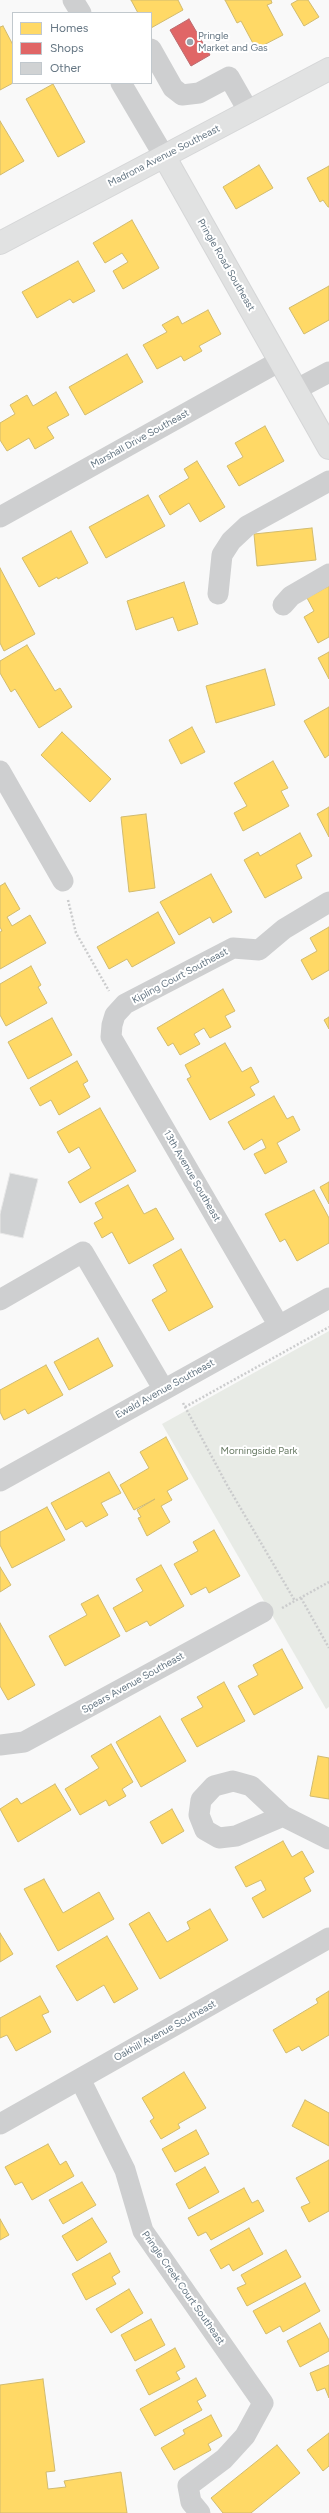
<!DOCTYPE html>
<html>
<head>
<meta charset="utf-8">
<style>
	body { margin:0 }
	#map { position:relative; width:329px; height:2513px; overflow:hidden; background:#f9f9f9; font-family:Figtree,sans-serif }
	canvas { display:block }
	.legend { position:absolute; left:12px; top:12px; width:140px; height:72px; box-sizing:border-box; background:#fff; border:1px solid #c1c8cd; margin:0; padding:5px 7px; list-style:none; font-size:12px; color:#657683 }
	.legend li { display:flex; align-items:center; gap:8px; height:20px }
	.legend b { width:20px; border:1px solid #c1c8cd }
</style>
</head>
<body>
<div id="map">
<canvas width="329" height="2513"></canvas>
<ul class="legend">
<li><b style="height:11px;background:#ffd966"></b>Homes</li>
<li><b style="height:11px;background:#e06666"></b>Shops</li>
<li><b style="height:11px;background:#d0d2d3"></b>Other</li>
</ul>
</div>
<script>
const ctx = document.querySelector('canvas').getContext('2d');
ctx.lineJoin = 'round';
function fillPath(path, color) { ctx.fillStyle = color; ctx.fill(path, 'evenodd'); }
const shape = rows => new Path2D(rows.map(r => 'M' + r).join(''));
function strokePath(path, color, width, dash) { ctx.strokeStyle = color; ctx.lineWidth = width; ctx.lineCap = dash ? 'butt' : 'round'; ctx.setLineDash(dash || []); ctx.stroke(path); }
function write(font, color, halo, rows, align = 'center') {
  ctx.font = font + ' Figtree,sans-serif'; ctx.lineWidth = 4; ctx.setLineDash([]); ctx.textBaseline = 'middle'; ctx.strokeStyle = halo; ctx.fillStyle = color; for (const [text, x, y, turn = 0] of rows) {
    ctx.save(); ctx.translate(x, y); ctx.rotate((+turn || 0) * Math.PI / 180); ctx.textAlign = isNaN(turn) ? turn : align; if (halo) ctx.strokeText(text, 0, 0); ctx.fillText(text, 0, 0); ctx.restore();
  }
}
const green = shape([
	[329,1331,329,1707,326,1709,162,1424]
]);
const homes = shape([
	[131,0,178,0,183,10,151,28,151,13,138,13,131,0],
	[225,0,271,0,272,3,267,5,283,35,256,49,241,21,237,23,225,0],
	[298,0,308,0,319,17,304,26,291,4,298,0],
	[3,26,13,45,13,83,0,90,0,27,3,26],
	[53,84,85,142,58,157,26,99,53,84],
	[0,121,24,161,0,175,0,121],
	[259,165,273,188,236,209,223,187,259,165],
	[329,166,329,207,328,207,323,200,320,202,307,178,329,166],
	[132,220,159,268,123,289,113,271,128,262,122,253,105,263,93,243,132,220],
	[78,261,95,291,73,303,70,299,37,318,22,292,78,261],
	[329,286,329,320,304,334,289,308,329,286],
	[208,310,221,334,199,346,202,351,184,361,181,356,157,369,143,345,167,332,162,325,178,316,182,324,208,310],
	[127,354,143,382,85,415,69,387,127,354],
	[56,392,69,415,47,427,54,438,35,449,29,438,7,451,0,440,0,423,15,414,10,405,27,395,33,406,56,392],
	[265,426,284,461,239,486,227,466,243,457,235,443,265,426],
	[197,461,225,507,200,522,189,503,170,515,159,496,189,478,184,469,197,461],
	[148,495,165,526,106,558,89,527,148,495],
	[312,528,316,560,257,566,254,534,312,528],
	[71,531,88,563,58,579,57,577,39,587,22,558,71,531],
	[0,568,35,634,4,651,0,643,0,568],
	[184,582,198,624,178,631,173,617,136,630,127,601,184,582],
	[329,586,329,637,318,643,304,617,314,611,307,598,329,586],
	[27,645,55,691,60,688,72,707,39,728,15,689,11,692,0,673,0,661,27,645],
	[329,652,329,679,318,658,329,652],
	[265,669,275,705,216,723,206,686,265,669],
	[329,707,329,755,325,758,304,721,329,707],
	[192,727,205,752,181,764,169,740,192,727],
	[62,732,111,779,90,802,41,755,62,732],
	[273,761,288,788,281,791,289,806,243,831,234,813,247,806,234,783,273,761],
	[329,807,329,837,317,814,329,807],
	[146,814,155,888,129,892,121,817,146,814],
	[300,833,312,856,296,865,302,878,265,898,244,860,258,852,260,856,300,833],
	[211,874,232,912,213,923,210,917,179,935,160,902,211,874],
	[5,883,20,909,7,917,12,926,30,915,46,943,0,969,0,932,2,931,0,927,0,886,5,883],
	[158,912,175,943,132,967,127,959,109,969,97,947,158,912],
	[329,927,329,970,312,980,301,960,317,951,310,938,329,927],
	[31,966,41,985,38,987,47,1003,6,1026,0,1015,0,984,31,966],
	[223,989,235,1011,225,1016,231,1027,210,1038,204,1028,194,1034,200,1044,180,1055,173,1043,168,1046,157,1028,223,989],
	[329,1017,329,1029,324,1020,329,1017],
	[52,1018,72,1055,28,1079,8,1042,52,1018],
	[225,1043,242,1072,251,1067,259,1082,250,1087,255,1095,210,1120,187,1079,191,1077,185,1065,225,1043],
	[77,1061,88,1081,83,1084,90,1097,59,1115,51,1100,40,1106,30,1088,77,1061],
	[274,1096,287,1119,293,1116,300,1130,277,1143,287,1162,265,1174,254,1154,266,1148,262,1139,244,1150,228,1122,274,1096],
	[100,1108,136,1171,80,1203,68,1182,91,1168,79,1147,69,1153,57,1132,100,1108],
	[329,1182,329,1204,320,1187,329,1182],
	[128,1185,144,1214,156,1208,174,1239,129,1264,112,1232,102,1238,94,1223,103,1218,95,1203,128,1185],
	[314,1190,329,1218,329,1243,297,1261,285,1239,280,1242,265,1214,314,1190],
	[181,1249,213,1307,169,1331,152,1300,167,1291,153,1265,181,1249],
	[98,1338,113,1366,69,1390,54,1362,98,1338],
	[46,1365,63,1395,28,1414,25,1409,4,1420,0,1412,0,1390,46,1365],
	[166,1437,188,1479,167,1491,172,1500,161,1506,170,1522,147,1536,138,1518,141,1517,137,1510,155,1499,134,1510,120,1485,149,1468,140,1452,166,1437],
	[109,1472,121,1493,101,1503,108,1515,86,1527,82,1521,66,1530,51,1503,109,1472],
	[47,1507,65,1540,12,1568,0,1545,0,1532,47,1507],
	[214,1530,240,1576,209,1593,206,1587,191,1595,174,1564,198,1551,193,1542,214,1530],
	[161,1565,184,1606,150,1626,147,1621,126,1632,113,1608,143,1591,136,1579,161,1565],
	[0,1567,11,1585,0,1592,0,1567],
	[98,1595,120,1636,65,1666,49,1636,87,1615,81,1604,98,1595],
	[0,1623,35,1685,8,1700,0,1686,0,1623],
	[282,1649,303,1688,254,1715,238,1686,258,1675,253,1665,282,1649],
	[224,1682,245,1721,197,1747,181,1719,203,1707,197,1697,224,1682],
	[160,1716,186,1761,141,1787,116,1742,160,1716],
	[111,1744,133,1782,122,1789,126,1796,109,1806,106,1800,80,1815,65,1789,99,1768,91,1756,111,1744],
	[318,1756,329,1758,329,1799,310,1796,318,1756],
	[55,1784,71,1810,18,1842,0,1809,17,1798,21,1804,55,1784],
	[172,1809,184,1831,162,1844,150,1822,172,1809],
	[283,1841,292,1857,302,1851,314,1872,304,1878,311,1891,263,1918,252,1898,266,1890,261,1880,246,1887,235,1867,283,1841],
	[44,1879,63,1913,99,1892,114,1919,58,1951,24,1889,44,1879],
	[210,1909,228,1940,160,1979,129,1924,149,1912,167,1942,190,1929,187,1922,210,1909],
	[0,1933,13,1954,0,1962,0,1933],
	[107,1936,138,1989,114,2003,104,1985,77,2001,56,1966,107,1936],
	[329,1991,329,2035,302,2051,299,2046,286,2053,273,2030,318,2003,316,1999,329,1991],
	[40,1996,49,2012,42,2015,51,2032,16,2051,7,2035,0,2038,0,2018,40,1996],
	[184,2072,206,2108,178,2124,180,2128,161,2139,150,2121,154,2118,142,2098,184,2072],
	[305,2100,329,2113,329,2146,292,2126,305,2100],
	[196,2130,209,2154,175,2172,162,2149,196,2130],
	[48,2144,60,2165,66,2161,74,2176,32,2200,22,2182,15,2185,5,2167,48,2144],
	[329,2160,329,2211,309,2222,301,2207,310,2203,296,2178,329,2160],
	[205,2167,219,2192,189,2209,176,2184,205,2167],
	[82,2182,96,2205,63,2224,49,2200,82,2182],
	[244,2188,252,2203,258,2200,264,2211,211,2240,206,2232,198,2236,188,2218,244,2188],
	[92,2218,107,2242,77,2261,62,2236,92,2218],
	[0,2219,9,2235,0,2240,0,2219],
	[249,2228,263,2254,233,2271,229,2264,221,2269,210,2250,249,2228],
	[286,2250,301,2277,247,2306,237,2288,246,2284,241,2275,286,2250],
	[110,2253,120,2272,112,2277,116,2284,86,2300,72,2274,110,2253],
	[305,2283,320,2311,283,2332,280,2326,266,2334,253,2311,305,2283],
	[129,2289,143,2313,111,2333,96,2309,129,2289],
	[151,2319,165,2345,135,2361,121,2335,151,2319],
	[320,2323,329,2340,329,2351,300,2367,287,2341,320,2323],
	[175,2348,185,2367,176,2372,180,2379,149,2395,136,2370,175,2348],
	[329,2365,329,2398,325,2388,317,2391,310,2373,329,2365],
	[196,2378,206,2396,197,2401,202,2410,155,2436,140,2409,196,2378],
	[43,2379,55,2471,46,2472,48,2489,66,2487,64,2481,121,2472,127,2513,0,2513,0,2385,43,2379],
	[211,2415,222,2436,208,2444,211,2450,174,2470,161,2448,185,2434,183,2430,211,2415],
	[329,2433,329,2466,323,2471,307,2450,329,2433],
	[277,2445,300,2473,251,2513,223,2513,211,2498,277,2445]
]);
const shops = shape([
	[189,19,210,55,191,66,170,30,189,19]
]);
const building = shape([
	[10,1173,38,1179,23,1238,0,1233,0,1214,10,1173]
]);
const path = shape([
	[68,900,76,933,109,991],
	[183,1403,227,1485,295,1601],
	[185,1407,329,1327],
	[301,1598,329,1648],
	[282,1608,329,1582]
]);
const minor = shape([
	[73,0,81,13],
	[151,49,173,88,182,95,199,93,229,77,249,112],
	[121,83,164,156],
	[297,389,329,372],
	[0,517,280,361],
	[218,594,222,555,231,541,247,526,329,481],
	[283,605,291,596,329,574],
	[0,771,63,881],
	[0,1300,83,1252,164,1390],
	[279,1326,111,1037,112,1025,115,1015,125,1004,233,948,259,950,284,929,329,902],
	[0,1481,329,1298],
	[0,1745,24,1742,263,1612],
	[283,1816,236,1836,219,1838,205,1830,199,1815,201,1800,214,1786,233,1781,251,1786,283,1816,329,1839],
	[80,2079,125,2170,143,2231,263,2403,245,2436,224,2459,188,2486,191,2502,200,2513],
	[0,2124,329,1938]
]);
const major = shape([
	[164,156,329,448],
	[0,243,329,69]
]);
const markers = [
	[190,42,4,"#99a4ac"]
];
const poiNames = [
	["Pringle",198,36],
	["Market and Gas",198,48]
];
const streetNames = [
	["Madrona Avenue Southeast",164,156,-27],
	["Pringle Road Southeast",226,265,60],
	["Marshall Drive Southeast",140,439,-29],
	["Kipling Court Southeast",180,976,-28],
	["13th Avenue Southeast",192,1176,60],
	["Ewald Avenue Southeast",165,1389,-29],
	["Spears Avenue Southeast",133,1683,-29],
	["Oakhill Avenue Southeast",165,2031,-29],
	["Pringle Creek Court Southeast",183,2288,55]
];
const parkNames = [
	["Morningside Park",259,1451]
];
fillPath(green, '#e8ebe6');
fillPath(homes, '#ffd966');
strokePath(homes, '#d1bb6f', 1);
fillPath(shops, '#e06666');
strokePath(shops, '#bb6b6f', 1);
fillPath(building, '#d0d2d3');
strokePath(building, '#e8e8e8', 1);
strokePath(major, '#d5d6d7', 24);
strokePath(path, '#cbcccd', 2.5, [2, 2]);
strokePath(minor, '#cecfd0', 21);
strokePath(major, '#e1e2e2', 22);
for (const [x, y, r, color] of markers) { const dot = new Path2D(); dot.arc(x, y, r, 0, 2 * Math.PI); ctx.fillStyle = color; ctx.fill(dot); strokePath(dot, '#fff', 1.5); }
write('10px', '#657683', '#fff', poiNames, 'left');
write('10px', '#657683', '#fff', streetNames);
write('10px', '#687a64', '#fff', parkNames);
</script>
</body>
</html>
